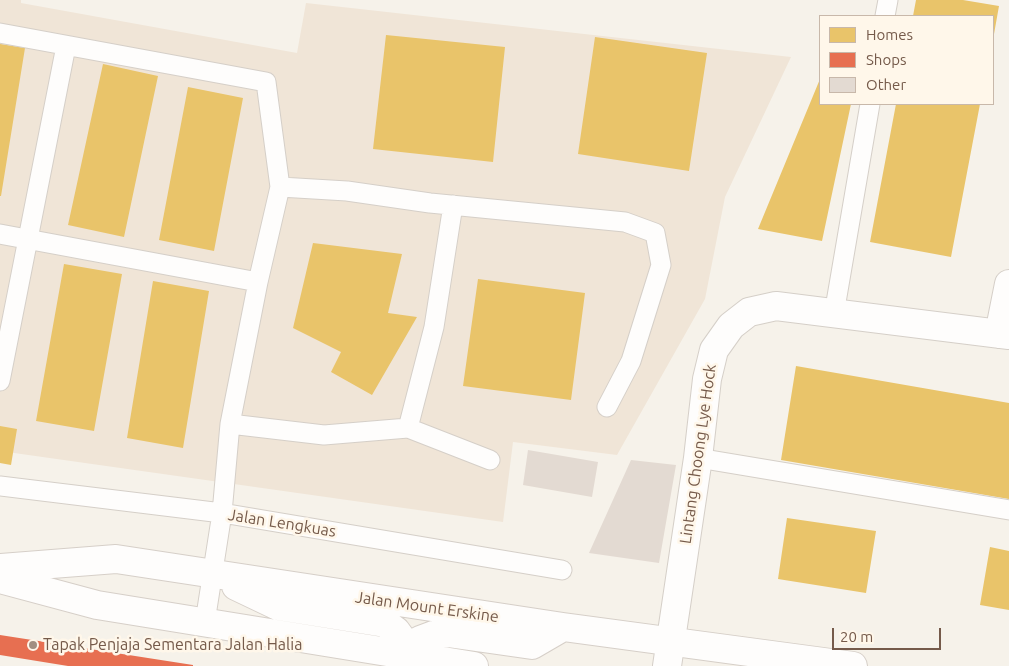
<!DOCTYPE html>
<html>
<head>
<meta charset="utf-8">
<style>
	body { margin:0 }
	#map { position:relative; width:1009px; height:666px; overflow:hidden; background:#f6f2ea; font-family:Ubuntu,sans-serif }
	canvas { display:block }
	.legend { position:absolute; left:819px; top:15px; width:175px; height:90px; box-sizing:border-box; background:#fff7ea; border:1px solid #c8b8aa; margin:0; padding:6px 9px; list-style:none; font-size:15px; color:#755a4a }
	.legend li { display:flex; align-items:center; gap:10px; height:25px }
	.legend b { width:25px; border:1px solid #c8b8aa }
	.scale { position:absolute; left:832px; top:628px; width:109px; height:22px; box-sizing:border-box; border:2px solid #755a4a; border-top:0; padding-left:6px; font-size:15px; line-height:18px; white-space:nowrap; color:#755a4a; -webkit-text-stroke:4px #fff7ea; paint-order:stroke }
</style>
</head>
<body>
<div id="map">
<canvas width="1009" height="666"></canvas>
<ul class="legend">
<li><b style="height:14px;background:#e9c46a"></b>Homes</li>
<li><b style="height:14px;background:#e76f51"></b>Shops</li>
<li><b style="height:14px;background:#e3dad2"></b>Other</li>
</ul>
<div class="scale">20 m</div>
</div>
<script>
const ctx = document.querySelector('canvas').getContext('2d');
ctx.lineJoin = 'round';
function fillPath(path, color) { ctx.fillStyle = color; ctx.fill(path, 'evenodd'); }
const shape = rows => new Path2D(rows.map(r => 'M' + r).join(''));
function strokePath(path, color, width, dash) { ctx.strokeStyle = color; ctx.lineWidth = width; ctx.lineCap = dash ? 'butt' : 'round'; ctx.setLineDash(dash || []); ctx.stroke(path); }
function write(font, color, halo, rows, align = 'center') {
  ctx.font = font + ' Ubuntu,sans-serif'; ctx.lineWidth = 5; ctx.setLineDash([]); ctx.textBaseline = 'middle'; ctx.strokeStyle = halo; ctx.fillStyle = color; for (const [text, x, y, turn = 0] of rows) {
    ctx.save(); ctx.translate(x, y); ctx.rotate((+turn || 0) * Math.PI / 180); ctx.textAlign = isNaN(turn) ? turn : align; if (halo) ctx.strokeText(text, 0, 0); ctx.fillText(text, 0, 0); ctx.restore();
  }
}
const residential = shape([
	[0,0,21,0,21,3,297,53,306,3,791,57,725,197,705,299,617,455,513,442,503,522,0,451]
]);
const homes = shape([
	[916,0,963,0,999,6,994,34,993,16,913,16],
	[386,35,505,47,493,162,373,149],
	[595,37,707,53,689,171,578,154],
	[0,44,25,48,1,196,0,196],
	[103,64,158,76,124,237,68,225],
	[820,79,820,104,851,104,822,241,758,229],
	[188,87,243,98,214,251,159,240],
	[896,104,980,104,951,257,870,242],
	[313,243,402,254,388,313,417,317,372,395,331,372,341,352,293,328],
	[64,264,122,274,94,431,36,421],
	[478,279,585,293,571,400,463,386],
	[153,281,209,291,183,448,127,438],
	[796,366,1009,403,1009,499,781,460],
	[0,426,17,429,11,465,0,463],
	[787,518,876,531,866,593,778,579],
	[990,547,1009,551,1009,610,980,605]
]);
const shops = shape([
	[0,635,193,665,193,666,68,666,0,655]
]);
const building = shape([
	[528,450,598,462,592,497,523,485],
	[631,460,676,465,659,563,589,553]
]);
const lane = shape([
	[885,16,888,0],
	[0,33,266,82,280,187,258,282,230,424,222,513,205,622],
	[280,187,347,191,430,203,625,222,655,233,661,265,631,361,607,407],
	[0,234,258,282],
	[834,314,870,104],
	[0,381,66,46],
	[230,424,324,435,408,428,490,460],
	[408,428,434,327,453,205],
	[698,458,1009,510],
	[0,486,222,513,562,570]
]);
const street = shape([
	[999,334,1009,284],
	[667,666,698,458,707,379,714,350,731,326,749,312,776,306,1009,335]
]);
const secondary = shape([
	[0,568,116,559,563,627,853,666],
	[0,579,97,605,474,666],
	[236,586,278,606,385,623,396,631,404,642,406,656],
	[406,656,420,640,436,634,448,633,532,645,563,627]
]);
const markers = [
	[33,645,5,"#a28f82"]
];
const streetNames = [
	["Lintang Choong Lye Hock",698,454,-82],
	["Jalan Lengkuas",282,523,9],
	["Jalan Mount Erskine",427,607,8]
];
const poiNames = [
	["Tapak Penjaja Sementara Jalan Halia",43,645]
];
fillPath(residential, '#f0e5d7');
fillPath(homes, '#e9c46a');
fillPath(shops, '#e76f51');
fillPath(building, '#e3dad2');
strokePath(lane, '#d5cfc8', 21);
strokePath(street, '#d5cfc8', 30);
strokePath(secondary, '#d6cfc8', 30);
strokePath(lane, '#fefdfc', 19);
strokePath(street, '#fefdfc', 28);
strokePath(secondary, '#fefdfc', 28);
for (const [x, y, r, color] of markers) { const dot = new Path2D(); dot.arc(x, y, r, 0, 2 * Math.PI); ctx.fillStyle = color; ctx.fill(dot); strokePath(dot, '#fff7ea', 2); }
write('16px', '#755a4a', '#fff7ea', streetNames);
write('16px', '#755a4a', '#fff7ea', poiNames, 'left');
</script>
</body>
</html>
